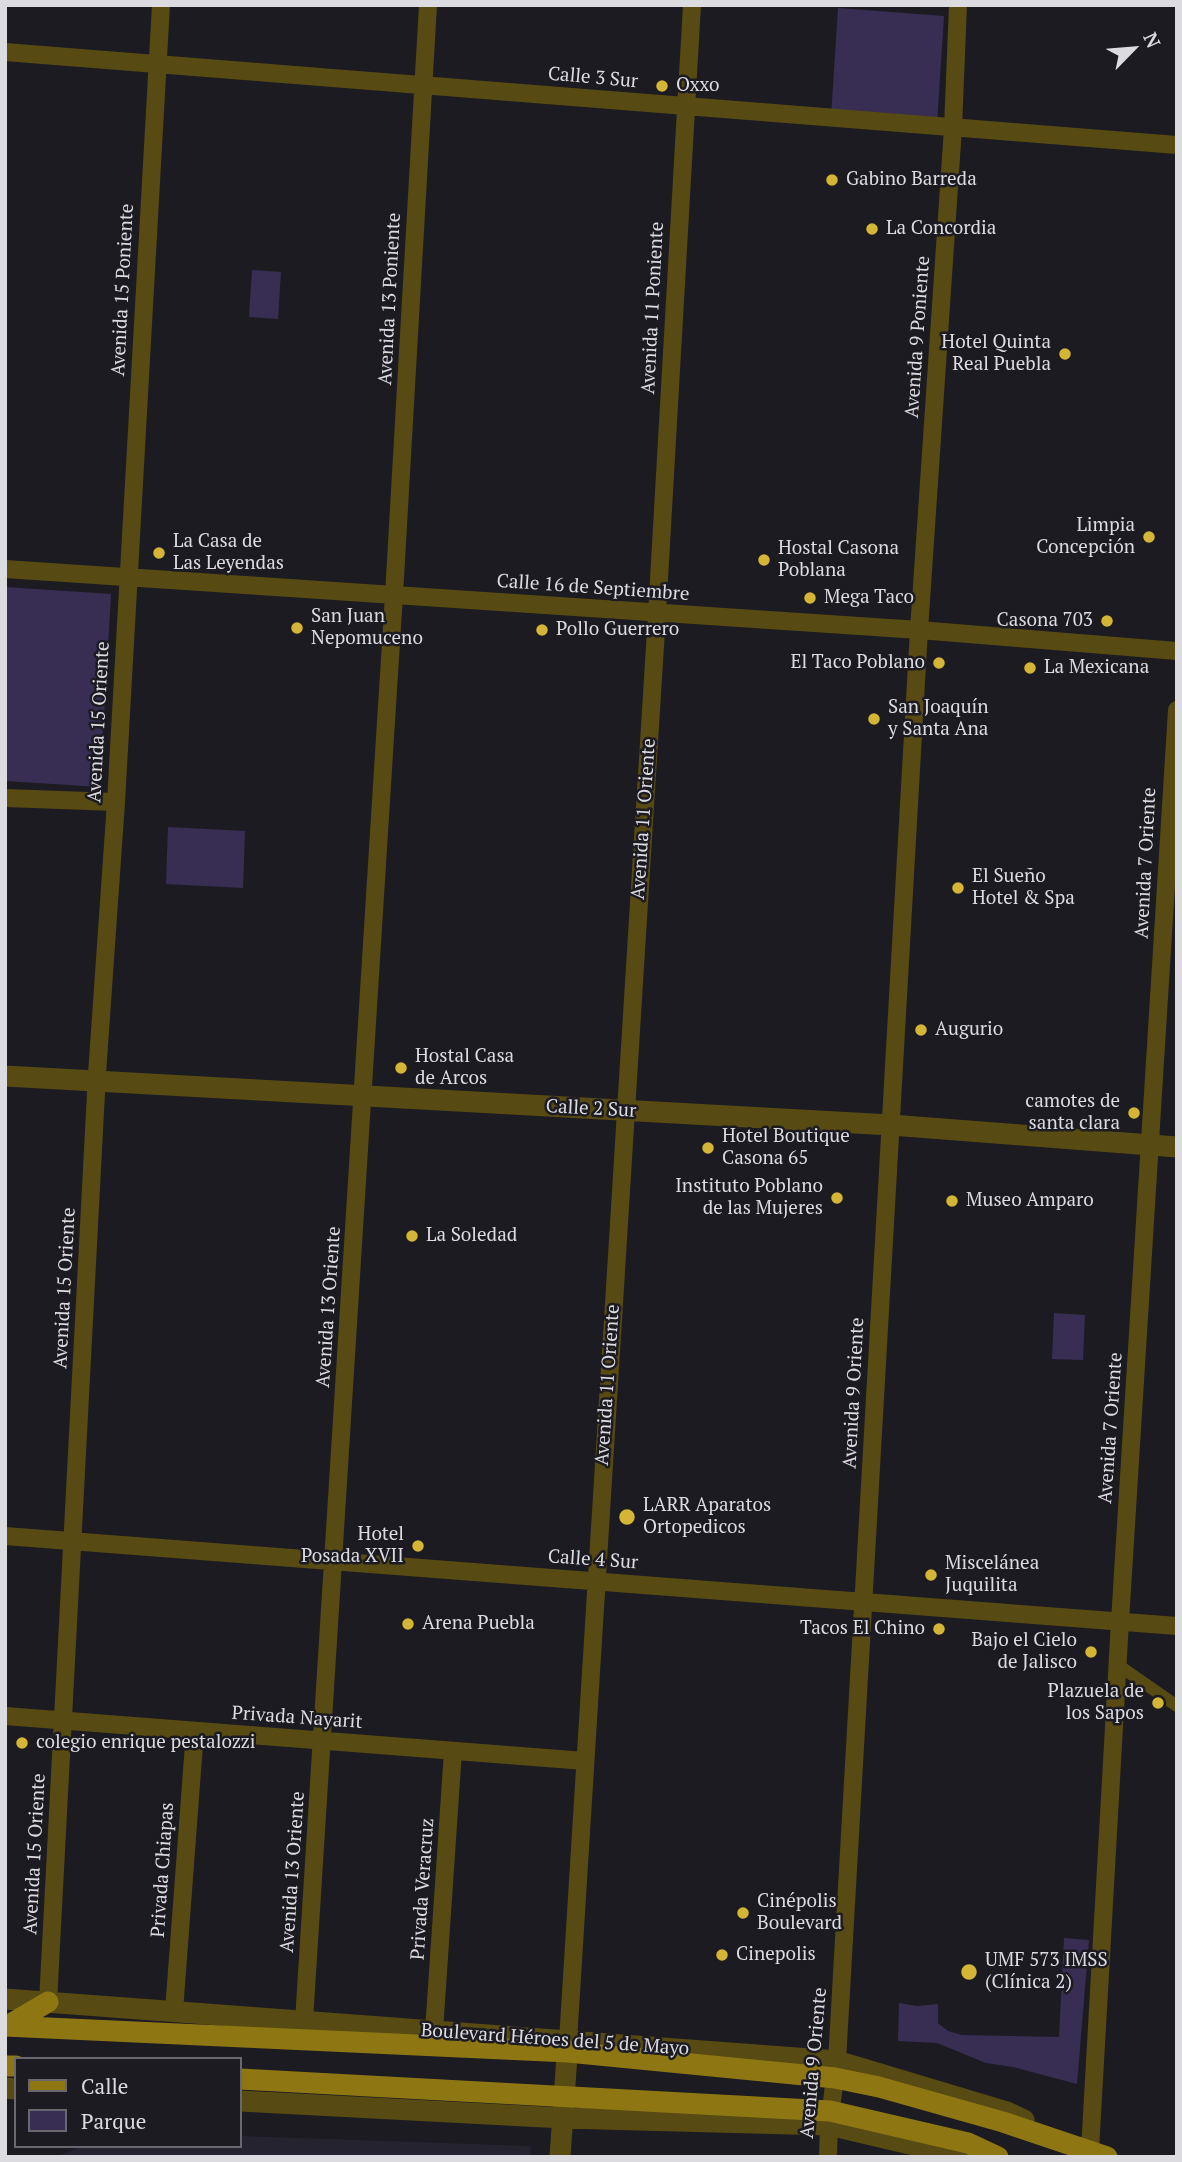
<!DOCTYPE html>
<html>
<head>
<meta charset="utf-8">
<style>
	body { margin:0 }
	#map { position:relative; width:1182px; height:2162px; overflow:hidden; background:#1c1b22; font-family:"PT Serif",serif }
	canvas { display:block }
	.frame { position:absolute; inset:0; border:7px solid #dcdbe0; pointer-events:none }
	.legend { position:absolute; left:14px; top:2057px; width:228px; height:91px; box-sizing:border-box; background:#1c1b22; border:2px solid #69686e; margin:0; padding:9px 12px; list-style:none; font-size:21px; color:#dcdbe0 }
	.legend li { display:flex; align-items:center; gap:14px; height:35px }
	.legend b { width:35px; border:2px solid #69686e }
	.north { position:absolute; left:1098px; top:14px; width:70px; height:70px; -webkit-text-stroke:5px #1c1b22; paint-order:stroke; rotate:65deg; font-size:19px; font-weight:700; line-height:28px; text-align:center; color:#dcdbe0 }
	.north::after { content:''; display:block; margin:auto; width:24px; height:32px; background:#dcdbe0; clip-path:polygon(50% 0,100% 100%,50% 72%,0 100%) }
</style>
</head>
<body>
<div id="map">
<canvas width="1182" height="2162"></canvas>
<div class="frame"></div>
<ul class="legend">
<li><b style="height:9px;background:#8e7713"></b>Calle</li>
<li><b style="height:19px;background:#382e54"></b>Parque</li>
</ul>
<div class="north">N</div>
</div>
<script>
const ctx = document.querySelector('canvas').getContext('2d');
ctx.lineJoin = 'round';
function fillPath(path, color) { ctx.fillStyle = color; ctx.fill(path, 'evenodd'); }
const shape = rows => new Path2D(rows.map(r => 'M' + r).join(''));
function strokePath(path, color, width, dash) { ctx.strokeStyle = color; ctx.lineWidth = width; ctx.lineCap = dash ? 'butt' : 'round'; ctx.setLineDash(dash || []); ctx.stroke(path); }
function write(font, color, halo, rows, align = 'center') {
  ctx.font = font + ' "PT Serif",serif'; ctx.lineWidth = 5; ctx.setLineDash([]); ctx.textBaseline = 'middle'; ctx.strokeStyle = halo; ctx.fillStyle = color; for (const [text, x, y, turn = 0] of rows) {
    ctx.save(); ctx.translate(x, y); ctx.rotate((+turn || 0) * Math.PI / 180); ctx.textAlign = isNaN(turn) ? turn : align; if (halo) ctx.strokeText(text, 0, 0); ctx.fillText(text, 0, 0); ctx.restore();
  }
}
const built = shape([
	[240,2136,530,2146,531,2146,530,2157,55,2157,83,2146,240,2146]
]);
const green = shape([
	[838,8,944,16,937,124,831,117],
	[252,270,281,272,278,319,249,317],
	[5,587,111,594,100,787,5,781],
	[168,827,245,831,243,888,166,884],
	[1054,1313,1085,1315,1083,1360,1052,1359],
	[1064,1938,1089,1940,1077,2084,1013,2067,986,2063,937,2043,898,2041,899,2003,917,2006,938,2004,938,2023,948,2031,962,2035,1059,2037]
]);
const pedestrian = shape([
	[1118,1665,1177,1706]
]);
const minor = shape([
	[5,52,1177,145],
	[5,569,919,630,1177,651],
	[5,798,116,802],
	[5,1536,1177,1626],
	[5,1716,585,1761],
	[48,2002,97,1074,116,802,161,5],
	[174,2011,195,1731],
	[304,2021,394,595,428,5],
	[434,2031,453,1751],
	[568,2041,657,614,692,5],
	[1090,2150,1120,1621,1177,710],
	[828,2157,829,2125,837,2061,919,630,953,128,958,5]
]);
const tertiary = shape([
	[5,1076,891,1125,1177,1147],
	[5,1999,837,2061,1007,2112,1024,2120],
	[5,2088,16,2089],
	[240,2101,563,2118,829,2125,965,2157],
	[560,2157,568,2041]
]);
const primary = shape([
	[5,2026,568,2052,835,2078,879,2087,1003,2122,1107,2157],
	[7,2026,48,2002],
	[5,2066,16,2066],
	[240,2079,830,2111,968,2143,998,2157]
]);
const markers = [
	[662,86,7,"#d4b535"],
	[832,180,7,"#d4b535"],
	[872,229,7,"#d4b535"],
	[1065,354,7,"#d4b535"],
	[1149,537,7,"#d4b535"],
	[159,553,7,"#d4b535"],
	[764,560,7,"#d4b535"],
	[810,598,7,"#d4b535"],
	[1107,621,7,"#d4b535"],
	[297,628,7,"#d4b535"],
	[542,630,7,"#d4b535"],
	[939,663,7,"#d4b535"],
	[1030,668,7,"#d4b535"],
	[874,719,7,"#d4b535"],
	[958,888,7,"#d4b535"],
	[921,1030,7,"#d4b535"],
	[401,1068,7,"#d4b535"],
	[1134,1113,7,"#d4b535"],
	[708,1148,7,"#d4b535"],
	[837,1198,7,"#d4b535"],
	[952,1201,7,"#d4b535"],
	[412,1236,7,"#d4b535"],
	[627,1517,9,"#d4b535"],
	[418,1546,7,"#d4b535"],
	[931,1575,7,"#d4b535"],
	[408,1624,7,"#d4b535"],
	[939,1629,7,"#d4b535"],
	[1091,1652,7,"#d4b535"],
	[1158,1703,7,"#d4b535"],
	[22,1743,7,"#d4b535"],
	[743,1913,7,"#d4b535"],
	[722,1955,7,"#d4b535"],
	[969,1972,9,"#d4b535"]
];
const streetNames = [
	["Calle 3 Sur",593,78,5],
	["Avenida 15 Poniente",123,290,-87],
	["Avenida 13 Poniente",390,299,-87],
	["Avenida 11 Poniente",653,308,-87],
	["Avenida 9 Poniente",918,337,-86],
	["Calle 16 de Septiembre",593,588,4],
	["Avenida 15 Oriente",99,722,-87],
	["Avenida 11 Oriente",644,819,-86],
	["Avenida 7 Oriente",1146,863,-87],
	["Calle 2 Sur",591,1109,3],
	["Avenida 15 Oriente",65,1288,-87],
	["Avenida 13 Oriente",329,1307,-86],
	["Avenida 11 Oriente",608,1385,-86],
	["Avenida 9 Oriente",854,1393,-87],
	["Avenida 7 Oriente",1111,1428,-86],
	["Calle 4 Sur",593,1560,4],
	["Privada Nayarit",297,1718,4],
	["Avenida 15 Oriente",35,1854,-87],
	["Privada Chiapas",163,1870,-86],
	["Avenida 13 Oriente",293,1872,-86],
	["Privada Veracruz",423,1889,-86],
	["Boulevard Héroes del 5 de Mayo",555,2040,4],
	["Avenida 9 Oriente",814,2063,-85]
];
const poiNames = [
	["Oxxo",676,86],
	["Gabino Barreda",846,180],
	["La Concordia",886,229],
	["Hotel Quinta",1051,343,"right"],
	["Real Puebla",1051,365,"right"],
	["Limpia",1135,526,"right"],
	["Concepción",1135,548,"right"],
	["La Casa de",173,542],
	["Las Leyendas",173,564],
	["Hostal Casona",778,549],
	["Poblana",778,571],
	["Mega Taco",824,598],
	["San Juan",311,617],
	["Nepomuceno",311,639],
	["Casona 703",1093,621,"right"],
	["Pollo Guerrero",556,630],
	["El Taco Poblano",925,663,"right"],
	["La Mexicana",1044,668],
	["San Joaquín",888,708],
	["y Santa Ana",888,730],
	["El Sueño",972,877],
	["Hotel & Spa",972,899],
	["Augurio",935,1030],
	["Hostal Casa",415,1057],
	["de Arcos",415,1079],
	["camotes de",1120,1102,"right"],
	["santa clara",1120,1124,"right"],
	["Hotel Boutique",722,1137],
	["Casona 65",722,1159],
	["Instituto Poblano",823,1187,"right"],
	["de las Mujeres",823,1209,"right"],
	["Museo Amparo",966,1201],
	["La Soledad",426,1236],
	["LARR Aparatos",643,1506],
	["Ortopedicos",643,1528],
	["Hotel",404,1535,"right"],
	["Posada XVII",404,1557,"right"],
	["Miscelánea",945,1564],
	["Juquilita",945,1586],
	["Arena Puebla",422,1624],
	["Tacos El Chino",925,1629,"right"],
	["Bajo el Cielo",1077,1641,"right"],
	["de Jalisco",1077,1663,"right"],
	["Plazuela de",1144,1692,"right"],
	["los Sapos",1144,1714,"right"],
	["colegio enrique pestalozzi",36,1743],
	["Cinépolis",757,1902],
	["Boulevard",757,1924],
	["Cinepolis",736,1955],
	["UMF 573 IMSS",985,1961],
	["(Clínica 2)",985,1983]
];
fillPath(built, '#262330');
fillPath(green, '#382e54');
strokePath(pedestrian, '#574a12', 12);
strokePath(minor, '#574a12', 18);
strokePath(tertiary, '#574a12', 21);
strokePath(primary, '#8e7713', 21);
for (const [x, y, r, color] of markers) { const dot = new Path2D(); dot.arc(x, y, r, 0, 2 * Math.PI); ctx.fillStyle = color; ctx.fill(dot); strokePath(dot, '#1c1b22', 2.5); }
write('19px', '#dcdbe0', '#1c1b22', streetNames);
write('19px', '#dcdbe0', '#1c1b22', poiNames, 'left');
</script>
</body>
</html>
